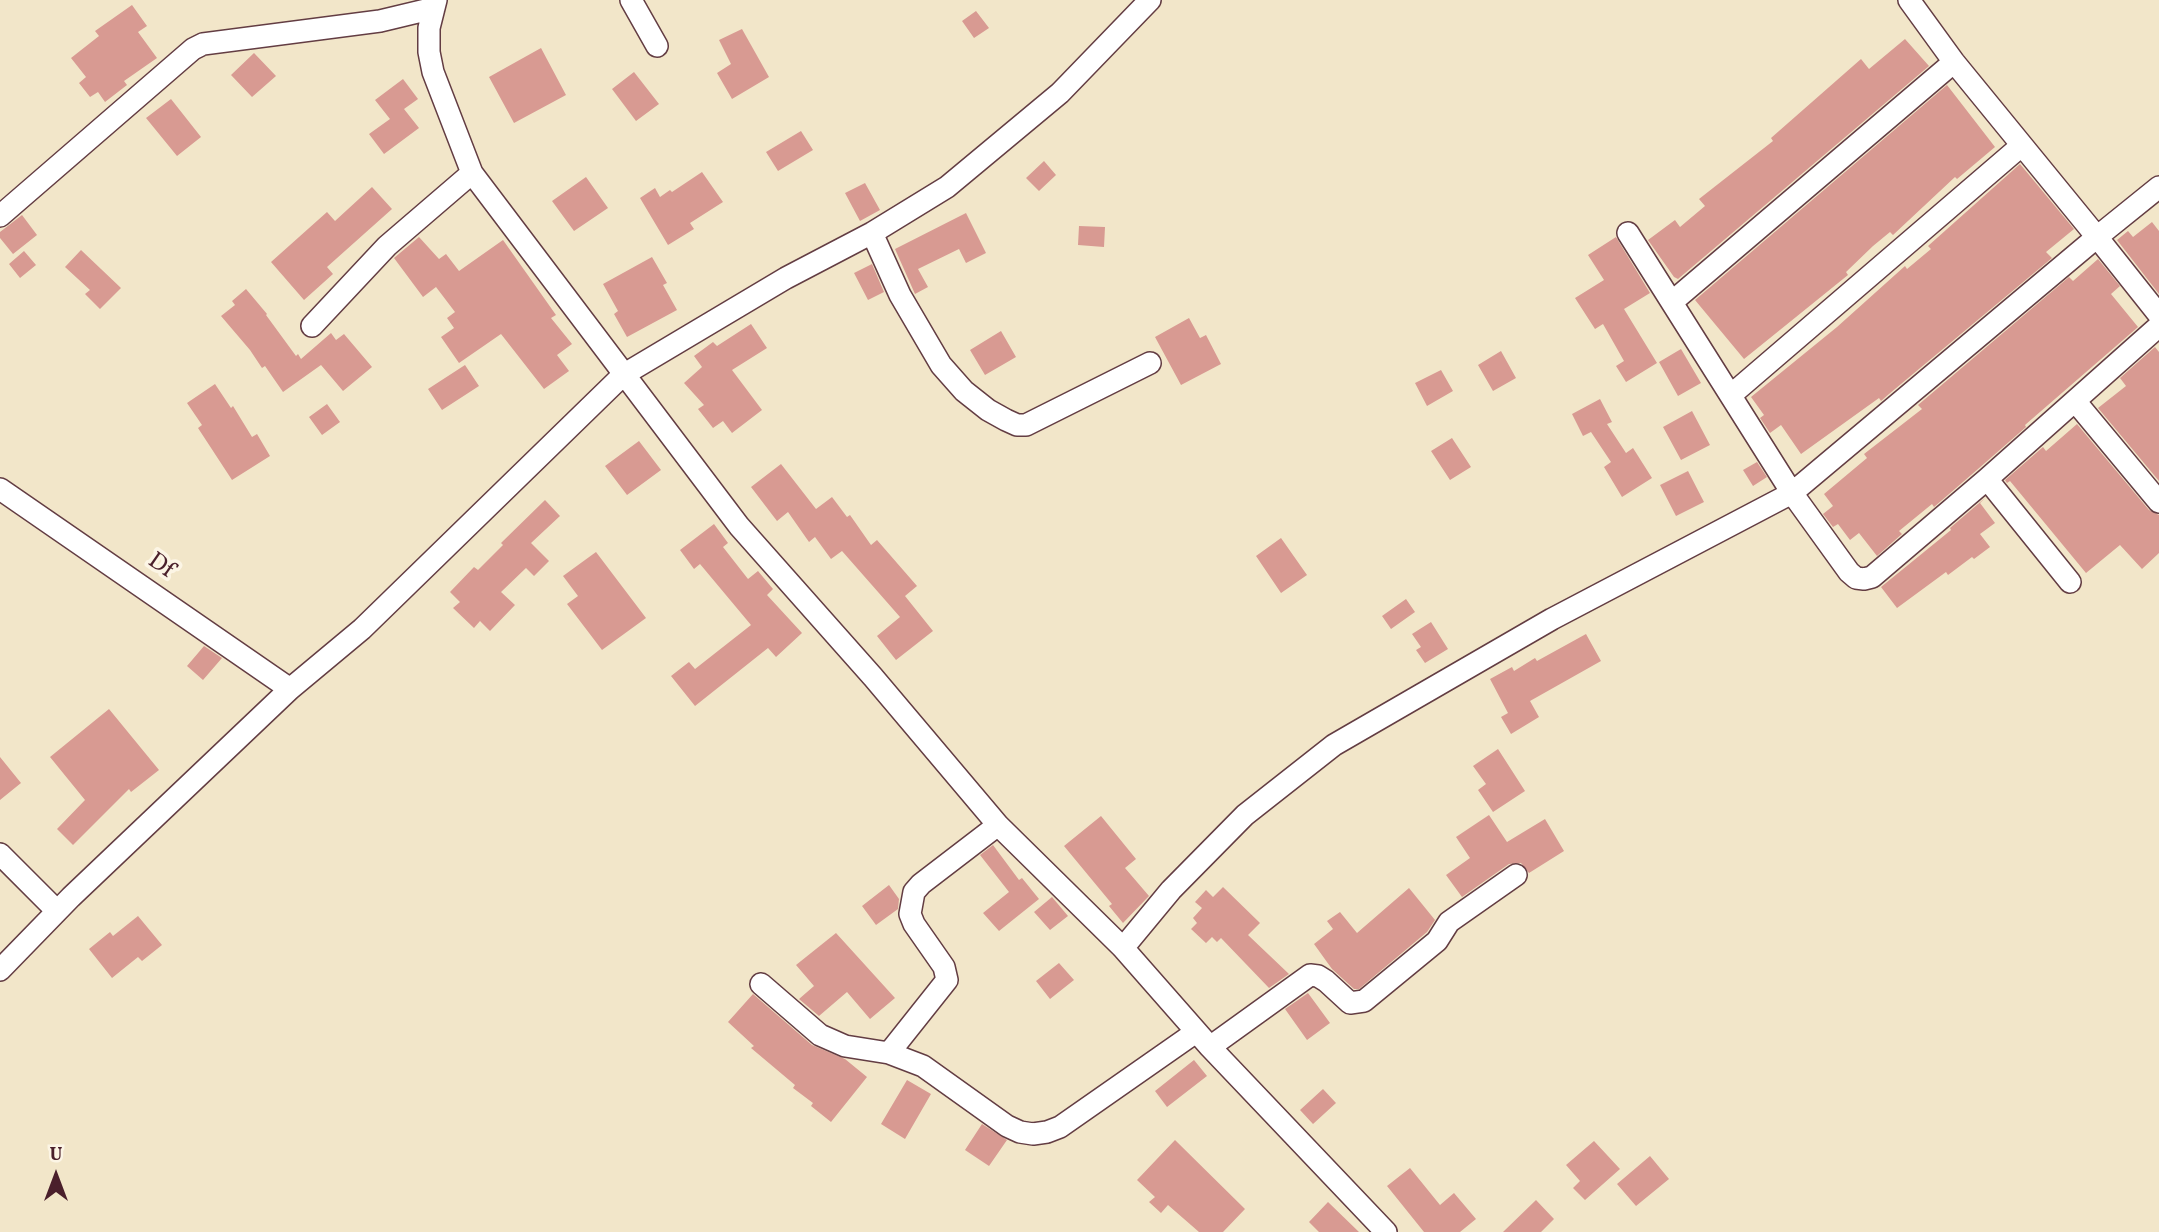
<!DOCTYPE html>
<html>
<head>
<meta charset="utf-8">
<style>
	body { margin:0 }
	#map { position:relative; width:2159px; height:1232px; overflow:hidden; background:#f2e6c9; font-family:Vollkorn,serif }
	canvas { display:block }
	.north { position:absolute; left:21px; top:1141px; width:70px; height:70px; -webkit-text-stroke:5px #fcf5e5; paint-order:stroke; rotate:0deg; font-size:19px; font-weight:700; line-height:28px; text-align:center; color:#4a1f2b }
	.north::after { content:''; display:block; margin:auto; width:24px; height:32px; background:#4a1f2b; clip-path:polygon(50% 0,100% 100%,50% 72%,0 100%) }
</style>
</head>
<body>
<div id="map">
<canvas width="2159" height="1232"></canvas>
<div class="north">U</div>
</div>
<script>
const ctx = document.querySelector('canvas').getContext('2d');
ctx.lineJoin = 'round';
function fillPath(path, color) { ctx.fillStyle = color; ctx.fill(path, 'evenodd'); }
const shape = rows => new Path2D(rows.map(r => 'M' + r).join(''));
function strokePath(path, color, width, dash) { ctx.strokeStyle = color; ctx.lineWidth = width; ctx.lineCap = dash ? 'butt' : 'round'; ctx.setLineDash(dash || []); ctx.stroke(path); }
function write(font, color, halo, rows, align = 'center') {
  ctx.font = font + ' Vollkorn,serif'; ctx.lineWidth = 7; ctx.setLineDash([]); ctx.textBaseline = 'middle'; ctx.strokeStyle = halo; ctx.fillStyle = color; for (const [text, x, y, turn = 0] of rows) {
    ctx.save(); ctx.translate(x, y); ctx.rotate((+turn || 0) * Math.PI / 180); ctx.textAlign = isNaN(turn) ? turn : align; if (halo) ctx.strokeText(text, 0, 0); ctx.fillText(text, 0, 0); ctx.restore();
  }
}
const building = shape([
	[132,5,147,26,138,32,157,58,124,81,127,85,105,102,98,92,90,97,79,83,86,77,71,58,99,36,95,31],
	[976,11,989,28,974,38,962,21],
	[742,29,769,77,732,99,717,73,731,64,719,40],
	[1905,39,1929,66,1678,279,1674,277,1648,240,1675,220,1680,227,1705,206,1699,199,1773,141,1771,138,1861,59,1869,69],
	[541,48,566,95,514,123,489,77],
	[254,53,276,76,252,97,231,75],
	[634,72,659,104,636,121,612,89],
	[403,79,418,99,404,109,419,128,384,154,369,134,390,119,375,100],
	[1947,85,1995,147,1957,179,1955,177,1893,235,1890,232,1873,246,1846,272,1848,275,1744,359,1695,300],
	[171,99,201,137,177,156,146,118],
	[801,131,813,150,778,171,766,152],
	[1044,161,1056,175,1039,191,1026,178],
	[2020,164,2074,229,2046,252,2052,258,1889,394,1881,401,1879,398,1801,454,1781,425,1770,433,1760,418,1764,415,1751,397,1837,327,1905,266,1907,269,1931,249,1928,246],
	[702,172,723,202,690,223,694,229,668,245,640,198,655,188,660,197,670,190,672,192],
	[586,177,608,208,574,231,552,201],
	[865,183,880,210,860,221,845,193],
	[372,187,392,209,327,267,333,274,304,300,271,262,327,212,335,221],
	[966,213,986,253,966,263,959,249,918,269,928,287,915,294,895,249],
	[22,215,37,235,13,254,0,238,0,232],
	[2152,222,2159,231,2159,294,2117,240,2128,231,2133,237],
	[1079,226,1105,227,1104,247,1078,245],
	[419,237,439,259,446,254,459,271,503,240,556,315,551,318,572,344,557,355,569,371,544,389,501,334,459,363,441,337,454,328,447,318,455,312,436,287,423,297,394,258],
	[1616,237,1650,293,1624,309,1657,363,1626,382,1616,366,1624,361,1603,324,1595,329,1575,298,1604,280,1588,255],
	[81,250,121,288,100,309,85,294,90,290,65,267],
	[24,251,36,265,20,278,9,264],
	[652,257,667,283,663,285,677,310,627,337,614,314,618,311,603,284],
	[2098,259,2120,286,2111,294,2138,327,2025,425,2026,427,1978,469,1934,507,1932,504,1899,531,1902,534,1877,556,1859,533,1850,540,1838,524,1833,527,1823,514,1833,506,1824,494,1867,458,1864,454,1922,409,1918,405,2069,277,2073,281],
	[872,264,884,292,868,300,854,273],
	[246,289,267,314,266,315,296,356,298,354,301,359,331,333,336,340,344,334,372,367,343,391,321,365,283,392,265,366,262,368,250,350,221,316,235,305,232,301],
	[1189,318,1200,338,1206,335,1221,364,1181,385,1155,337],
	[751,324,767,348,732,370,762,410,732,433,723,421,713,428,698,409,704,405,684,383,702,367,694,356,713,342,717,346],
	[1001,331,1016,357,985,375,970,350],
	[2155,347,2159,352,2159,481,2098,408,2126,386,2120,378],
	[1681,349,1701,383,1678,396,1659,362],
	[1501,351,1516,378,1493,391,1478,365],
	[465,365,479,386,442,410,428,389],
	[1441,370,1453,391,1427,406,1415,383],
	[215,384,231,408,233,406,252,437,257,434,270,456,232,480,198,428,202,425,187,403],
	[1600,399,1612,422,1607,424,1626,453,1633,448,1652,478,1622,497,1604,467,1611,462,1591,432,1583,436,1572,414],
	[327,404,340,422,322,435,309,417],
	[1692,411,1710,445,1681,460,1663,427],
	[2077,424,2149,510,2159,515,2159,553,2142,569,2120,545,2086,573,2010,481,2007,483,2005,480,2043,447,2046,451],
	[1452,438,1471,467,1450,480,1431,451],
	[639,441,661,470,627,495,605,466],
	[1757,462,1767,477,1753,486,1743,470],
	[781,464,816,509,832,497,847,517,850,515,871,545,877,540,917,586,905,596,933,631,896,660,877,636,900,617,842,551,831,559,815,537,809,542,788,512,777,521,751,487],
	[1688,471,1704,502,1676,516,1660,485],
	[1985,498,1980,503,1995,523,1980,534,1990,547,1974,559,1972,557,1948,575,1946,572,1897,608,1881,587,1951,530,1950,528],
	[545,500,560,516,531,543,549,561,534,576,526,568,501,592,515,605,490,631,480,621,474,628,453,608,460,602,450,592,474,567,478,570,503,545,501,543],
	[714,524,728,543,723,547,748,579,758,571,773,589,767,595,802,633,776,657,768,648,695,706,671,676,689,662,695,669,751,625,700,564,694,569,680,550],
	[1281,538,1307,575,1281,593,1256,556],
	[596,552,646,618,602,650,567,604,578,596,563,576],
	[1406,599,1415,612,1391,629,1382,616],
	[1431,622,1448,649,1425,663,1416,650,1421,647,1412,634],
	[1586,634,1601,661,1530,701,1539,717,1511,734,1501,717,1508,713,1490,679,1512,667,1514,671,1535,658,1537,661],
	[204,646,222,658,203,680,187,666],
	[109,709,159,770,131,792,129,789,73,845,57,829,85,800,50,757],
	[1498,749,1525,791,1493,812,1478,790,1486,784,1473,766],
	[0,757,21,783,0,800],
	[1489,815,1507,842,1545,819,1564,851,1529,873,1521,863,1509,864,1462,897,1446,875,1470,858,1456,837],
	[1101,816,1136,859,1125,868,1149,896,1123,923,1109,906,1112,904,1064,846],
	[993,845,1019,880,1022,878,1039,899,999,931,983,913,1009,892,980,855],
	[889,885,899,899,898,909,876,925,862,906],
	[1223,887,1260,923,1248,935,1289,974,1269,988,1221,938,1217,942,1212,937,1206,943,1191,929,1197,923,1193,918,1202,908,1195,902,1206,890,1213,897],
	[1409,888,1435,920,1427,932,1359,989,1354,989,1332,969,1314,944,1333,929,1327,921,1340,912,1357,933],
	[1052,897,1068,916,1050,930,1034,912],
	[138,916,162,945,142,961,138,957,112,978,89,949,110,932,113,936],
	[836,933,895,998,870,1019,847,992,819,1016,799,999,814,986,796,965],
	[1059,963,1074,980,1050,999,1036,981],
	[1308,993,1330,1023,1307,1040,1285,1009],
	[753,994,812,1045,845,1059,867,1077,831,1122,811,1106,813,1103,793,1088,795,1085,751,1048,754,1046,728,1022],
	[1194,1060,1207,1076,1167,1107,1155,1091],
	[907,1080,931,1094,905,1139,881,1124],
	[1323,1089,1336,1103,1313,1124,1300,1110],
	[982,1124,1007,1140,989,1166,965,1150],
	[1175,1140,1245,1209,1223,1232,1199,1232,1168,1205,1161,1213,1149,1202,1155,1197,1137,1180],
	[1594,1141,1620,1169,1585,1200,1573,1188,1580,1181,1566,1165],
	[1650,1156,1669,1179,1636,1206,1617,1184],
	[1410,1168,1440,1205,1454,1193,1476,1219,1460,1232,1424,1232,1387,1186],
	[1536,1200,1554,1219,1541,1232,1503,1232],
	[1328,1202,1359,1232,1319,1232,1309,1222]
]);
const street = shape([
	[436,0,429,28,429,52,433,72,472,173,739,526,873,677,998,825,1123,948,1210,1047,1386,1232],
	[631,0,657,46],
	[2159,187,2097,237,2159,315],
	[0,216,193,49,203,44,380,21,434,8],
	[872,233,900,295,941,365,964,391,988,410,1006,420,1017,425,1026,425,1150,363],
	[1628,233,1792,493,1849,572,1856,578,1864,579,1872,577,1987,479,2159,326],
	[1672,302,1954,62],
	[312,326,387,246,472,173],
	[1731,395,2021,146],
	[2075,401,2159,502],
	[1987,479,2070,582],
	[0,489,290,689],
	[0,854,57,911],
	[1123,948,1171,890,1245,815,1334,745,1552,619,1792,493,2097,237,1954,62,1909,0],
	[0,970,71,897,290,689,362,629,623,375,786,278,872,233,947,187,1060,93,1150,0],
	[761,984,820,1035,845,1046,889,1053,923,1066,1007,1126,1020,1132,1033,1134,1047,1132,1060,1127,1196,1032],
	[1210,1047,1310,975,1318,976,1326,981,1350,1003,1364,1001,1437,941,1449,922,1516,875],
	[889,1053,947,980,944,967,914,924,910,914,914,892,921,884,998,825]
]);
const streetNames = [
	["Df",160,567,35]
];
fillPath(building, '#d89a92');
strokePath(street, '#633d43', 24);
strokePath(street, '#fff', 21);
write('24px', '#4a1f2b', '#fcf5e5', streetNames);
</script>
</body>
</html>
